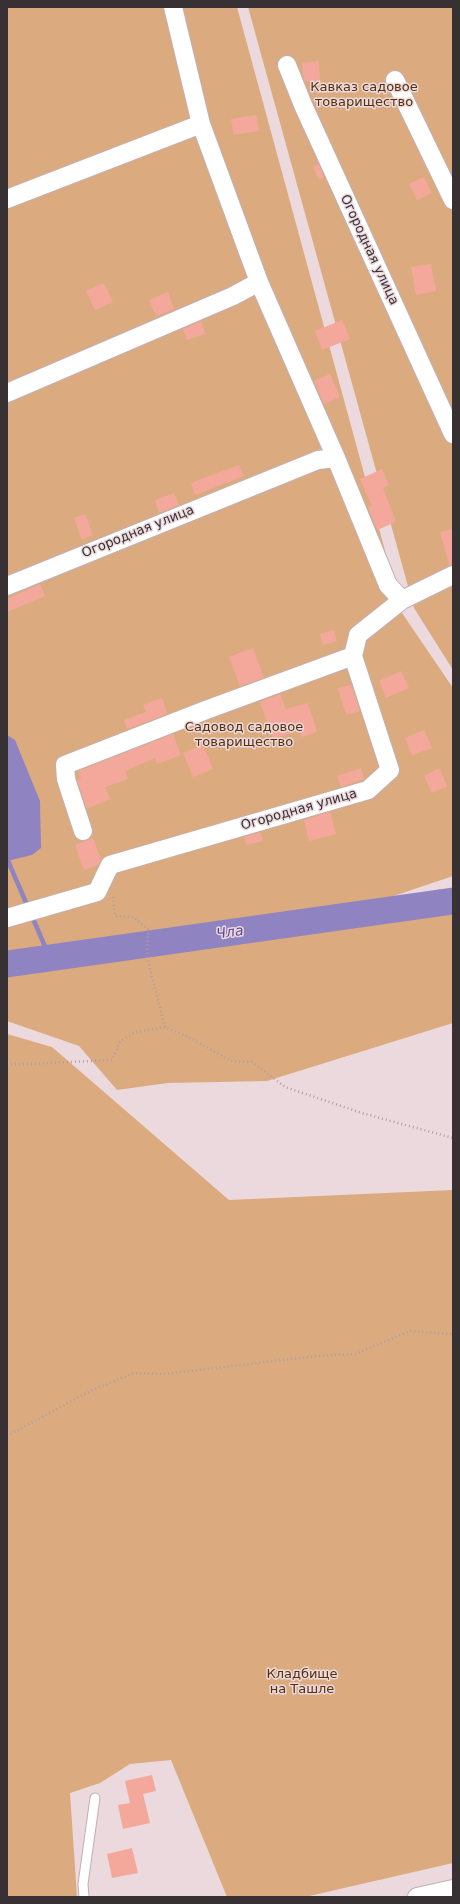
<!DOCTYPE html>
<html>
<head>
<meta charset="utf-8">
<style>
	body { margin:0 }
	#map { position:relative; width:460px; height:1904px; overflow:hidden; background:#ebd9de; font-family:"DejaVu Sans",sans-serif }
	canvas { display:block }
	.frame { position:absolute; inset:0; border:8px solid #383133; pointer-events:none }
</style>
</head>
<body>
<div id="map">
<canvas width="460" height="1904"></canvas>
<div class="frame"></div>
</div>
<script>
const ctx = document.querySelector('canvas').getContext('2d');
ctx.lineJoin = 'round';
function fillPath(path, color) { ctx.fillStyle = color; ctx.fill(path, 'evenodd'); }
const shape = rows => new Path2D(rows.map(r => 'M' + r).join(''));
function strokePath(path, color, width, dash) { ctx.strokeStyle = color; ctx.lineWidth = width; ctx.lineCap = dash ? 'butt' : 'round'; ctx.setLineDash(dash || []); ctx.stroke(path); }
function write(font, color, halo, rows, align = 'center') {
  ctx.font = font + ' "DejaVu Sans",sans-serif'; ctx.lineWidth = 3; ctx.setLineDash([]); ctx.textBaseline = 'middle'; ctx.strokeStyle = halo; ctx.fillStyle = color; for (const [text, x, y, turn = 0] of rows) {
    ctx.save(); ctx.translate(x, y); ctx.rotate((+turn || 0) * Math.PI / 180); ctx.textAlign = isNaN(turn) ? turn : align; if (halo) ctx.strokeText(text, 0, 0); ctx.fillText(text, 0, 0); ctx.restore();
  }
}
const green = shape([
	[7,7,237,7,402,613,453,688,453,876,379,901,453,889,453,1023,267,1081,168,1083,117,1090,79,1046,7,1021],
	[248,7,453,7,453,670,414,608],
	[7,1034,52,1047,229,1200,453,1190,453,1863,305,1897,227,1897,171,1760,130,1764,100,1783,70,1793,77,1897,7,1897]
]);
const water = shape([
	[7,735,15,740,40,801,41,848,32,855,7,861]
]);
const stream = shape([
	[11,855,8,861,28,907],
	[31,914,50,958]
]);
const river = shape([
	[7,964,453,901]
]);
const building = shape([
	[319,61,320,81,305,82,303,76,302,63],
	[256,115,259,131,234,135,231,119],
	[319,164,324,177,319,180,313,167],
	[424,177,432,193,417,200,409,184],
	[431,264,436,291,416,295,411,267],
	[104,283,113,302,95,310,86,291],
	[168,292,174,309,156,316,149,300],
	[342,320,350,339,322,350,315,331],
	[201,321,205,334,187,340,183,329],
	[330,374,340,397,324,404,314,381],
	[239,465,244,476,195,495,191,483],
	[382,469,389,485,383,488,396,522,377,530,368,507,372,506,360,479],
	[174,493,179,505,159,513,155,500],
	[85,514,93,535,82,540,74,518],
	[453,529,453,564,449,565,440,532],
	[40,584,45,596,7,612,7,599],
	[334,630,337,641,323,645,320,634],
	[253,648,264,678,240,686,229,657],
	[401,671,409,688,386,698,379,681],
	[351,685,360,711,346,715,338,688],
	[280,694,286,709,308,703,317,732,302,737,300,730,273,739,260,702],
	[162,698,167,714,127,729,124,720,146,712,143,705],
	[424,730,432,748,412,755,405,738],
	[173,734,181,755,157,764,155,758,125,771,128,779,105,787,110,799,87,809,77,780,81,779,78,771],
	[203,745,213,769,193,777,183,753],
	[361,768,364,779,341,787,337,776],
	[439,768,447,786,432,793,424,776],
	[330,812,336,834,309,841,304,820],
	[261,832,263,841,246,845,244,837],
	[93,838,101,860,98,865,84,870,75,845],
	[152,1775,156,1791,143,1794,150,1823,123,1829,118,1805,130,1803,125,1781],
	[132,1848,138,1873,112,1878,107,1854]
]);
const path = shape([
	[113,897,115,916,133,917,148,929,147,957,165,1027],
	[7,1065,112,1060,120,1042,135,1032,165,1027,189,1037,231,1061,252,1062,285,1087,362,1113,453,1138],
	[7,1436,90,1391,134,1373,164,1374,317,1356,355,1354,410,1331,453,1334]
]);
const lane = shape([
	[84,1897,83,1884,95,1798]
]);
const street = shape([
	[173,7,201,124,259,282,336,458,388,585,402,600],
	[287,65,303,105,453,434],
	[395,80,453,200],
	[7,199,201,124],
	[7,393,233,296,259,282],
	[7,586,318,460,336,458],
	[83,831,66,779,65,765,206,710,353,656],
	[7,918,97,892,110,865,368,790,390,770,353,656,358,635,402,600,453,575],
	[417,1897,453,1889]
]);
const parkNames = [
	["Кавказ садовое",364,88],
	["товарищество",364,103],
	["Садовод садовое",244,728],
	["товарищество",244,743],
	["Кладбище",302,1675],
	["на Ташле",302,1690]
];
const streetNames = [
	["Огородная улица",369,250,65],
	["Огородная улица",138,532,-22],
	["Огородная улица",299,810,-16]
];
const waterNames = [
	["Чла",230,933,-8]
];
fillPath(green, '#dbab7f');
fillPath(water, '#8f83c1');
strokePath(stream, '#8f83c1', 4.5);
strokePath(river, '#8f83c1', 27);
fillPath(building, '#f4a89b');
strokePath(lane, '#c1b0b5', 11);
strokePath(street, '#c1b0b5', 20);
strokePath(path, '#ad9fa3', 2.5, [1, 3]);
strokePath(lane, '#fff', 9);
strokePath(street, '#fff', 18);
write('13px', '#553108', '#ebd9de', parkNames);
write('13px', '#383133', '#ebd9de', streetNames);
write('italic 14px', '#5b4895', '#ebd9de', waterNames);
</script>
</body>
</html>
